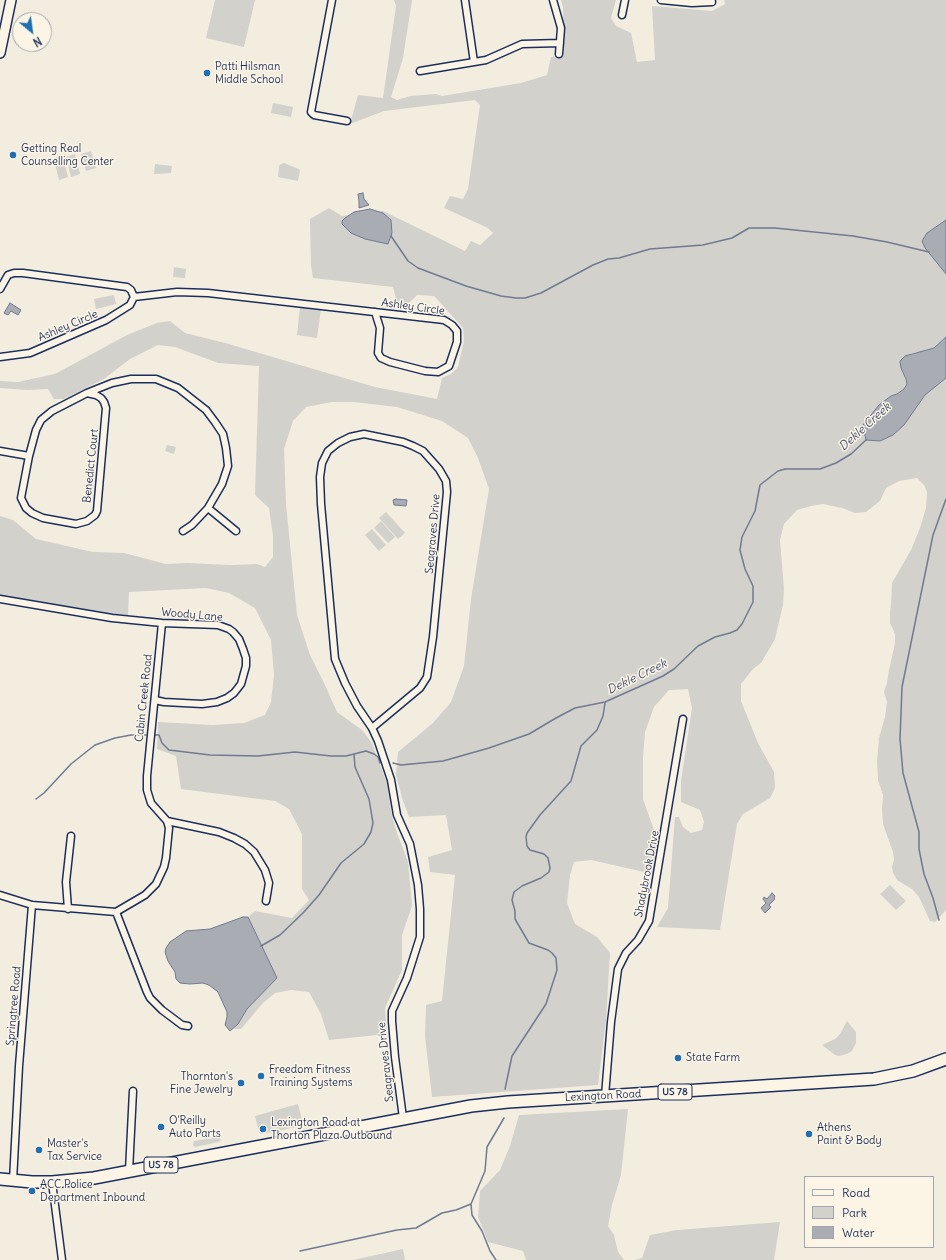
<!DOCTYPE html>
<html>
<head>
<meta charset="utf-8">
<style>
	body { margin:0 }
	#map { position:relative; width:946px; height:1260px; overflow:hidden; background:#f3ede0; font-family:Delius,sans-serif }
	canvas { display:block }
	.legend { position:absolute; left:804px; top:1176px; width:130px; height:72px; box-sizing:border-box; background:#fcf5e5; border:1px solid #a2a6af; margin:0; padding:5px 7px; list-style:none; font-size:12px; color:#1b2f5e }
	.legend li { display:flex; align-items:center; gap:8px; height:20px }
	.legend b { width:20px; border:1px solid #a2a6af }
	.north { position:absolute; left:12px; top:12px; width:40px; height:40px; box-sizing:border-box; background:#fcf5e5; border:1px solid #a2a6af; border-radius:50%; rotate:151deg; font-size:11px; font-weight:700; line-height:16px; text-align:center; color:#1b2f5e }
	.north::after { content:''; display:block; margin:auto; width:14px; height:18px; background:#1f6fb2; clip-path:polygon(50% 0,100% 100%,50% 72%,0 100%) }
</style>
</head>
<body>
<div id="map">
<canvas width="946" height="1260"></canvas>
<ul class="legend">
<li><b style="height:5px;background:#fcf5e5"></b>Road</li>
<li><b style="height:11px;background:#d3d1cc"></b>Park</li>
<li><b style="height:11px;background:#a9acb3"></b>Water</li>
</ul>
<div class="north">N</div>
</div>
<script>
const ctx = document.querySelector('canvas').getContext('2d');
ctx.lineJoin = 'round';
function fillPath(path, color) { ctx.fillStyle = color; ctx.fill(path, 'evenodd'); }
const shape = rows => new Path2D(rows.map(r => 'M' + r).join(''));
function strokePath(path, color, width, dash) { ctx.strokeStyle = color; ctx.lineWidth = width; ctx.lineCap = dash ? 'butt' : 'round'; ctx.setLineDash(dash || []); ctx.stroke(path); }
function write(font, color, halo, rows, align = 'center') {
  ctx.font = font + ' Delius,sans-serif'; ctx.lineWidth = 3; ctx.setLineDash([]); ctx.textBaseline = 'middle'; ctx.strokeStyle = halo; ctx.fillStyle = color; for (const [text, x, y, turn = 0] of rows) {
    ctx.save(); ctx.translate(x, y); ctx.rotate((+turn || 0) * Math.PI / 180); ctx.textAlign = isNaN(turn) ? turn : align; if (halo) ctx.strokeText(text, 0, 0); ctx.fillText(text, 0, 0); ctx.restore();
  }
}
const green = shape([
	[215,0,255,0,244,47,206,38],
	[394,0,412,0,403,58,391,97,397,100,410,96,436,94,442,96,521,83,547,75,551,57,564,55,563,7,561,0,616,0,611,18,616,26,631,33,637,62,655,60,652,6,712,11,725,4,724,0,946,0,946,220,927,233,922,241,925,248,946,274,946,337,934,348,921,352,912,353,901,368,906,379,907,384,904,389,897,394,891,396,904,425,925,395,946,378,946,910,935,922,930,921,919,897,912,889,897,880,893,873,892,867,894,859,893,852,883,824,882,809,883,795,878,780,877,761,879,738,885,717,887,702,884,692,887,683,889,670,895,643,895,634,890,623,890,611,891,605,892,583,911,550,920,528,926,508,927,492,924,485,917,478,899,481,886,488,880,501,866,512,855,513,842,508,823,504,811,506,797,510,784,524,780,540,784,589,783,605,775,639,761,663,753,669,741,684,741,701,758,743,774,772,775,788,770,798,743,814,737,824,720,930,657,927,668,908,675,817,679,817,683,827,691,833,702,830,704,822,700,810,681,802,681,781,692,708,688,689,669,690,654,707,645,732,643,758,643,799,659,844,653,874,591,860,574,862,570,875,567,903,575,924,597,937,610,953,606,1020,598,1085,432,1097,425,1036,426,1005,442,1001,455,875,430,872,428,857,452,850,446,815,409,817,403,801,396,775,398,752,433,723,451,702,464,666,471,599,489,489,478,458,468,438,442,421,397,407,354,402,332,402,306,407,293,421,284,449,286,504,297,615,310,655,325,685,337,712,362,730,372,743,387,784,392,816,397,833,408,862,412,906,402,935,402,970,385,1008,387,1034,329,1040,321,1014,309,992,291,990,275,993,263,1003,241,1029,234,1029,247,1009,277,978,248,917,255,911,292,918,309,900,302,889,302,834,289,809,275,801,181,789,176,756,157,749,158,722,213,725,244,723,265,715,271,702,274,675,271,640,255,608,229,593,206,588,129,592,128,615,98,613,0,595,0,516,13,520,36,539,93,552,124,553,166,564,187,563,230,565,257,564,265,567,273,557,273,536,269,508,255,495,259,366,218,363,175,347,158,345,130,359,104,379,64,399,54,399,48,389,27,390,0,388,0,381,18,382,55,374,127,335,157,323,170,321,185,333,225,343,375,387,437,399,442,378,451,374,458,367,464,341,463,328,434,296,417,295,406,306,397,303,393,287,313,278,311,265,310,219,329,208,342,216,383,211,465,251,471,241,480,245,493,233,488,228,444,208,450,196,463,199,468,189,480,105,475,100,384,111,350,124,358,95,383,98,396,6],
	[273,103,293,107,291,117,271,113],
	[91,151,96,168,86,171,81,154],
	[75,154,80,174,71,177,66,157],
	[63,158,68,177,59,180,54,160],
	[284,163,299,169,300,171,298,181,278,177,279,166,281,164],
	[155,164,172,166,171,173,154,174],
	[174,267,186,269,185,278,173,277],
	[114,295,116,304,96,309,94,299],
	[300,307,321,309,317,338,297,335],
	[167,445,176,447,174,454,165,451],
	[386,512,405,533,398,539,379,518],
	[381,521,395,537,388,543,374,528],
	[372,529,386,545,379,551,365,535],
	[890,885,906,901,896,910,880,894],
	[847,1021,856,1032,856,1043,852,1051,847,1054,839,1056,835,1055,822,1045,835,1039,840,1034],
	[298,1104,303,1124,302,1126,261,1134,259,1132,255,1116],
	[628,1109,621,1175,612,1205,608,1226,614,1235,618,1252,624,1260,526,1260,523,1251,488,1242,478,1217,480,1191,500,1170,510,1146,519,1115],
	[219,1137,221,1140,219,1142,195,1147,193,1145,194,1141],
	[780,1222,774,1260,634,1260,642,1258,650,1235,677,1230],
	[403,1249,405,1260,353,1260]
]);
const water = shape([
	[363,193,364,199,369,205,359,208,359,201,358,194,363,193],
	[370,209,383,213,391,220,392,233,388,244,365,239,351,233,342,224,342,221,345,218,354,212,370,209],
	[946,220,946,274,925,248,922,241,927,233,946,220],
	[10,303,21,310,18,315,11,311,8,315,4,313,10,303],
	[946,337,946,378,925,395,904,425,893,435,880,441,866,440,863,425,879,405,891,396,897,394,904,389,907,384,906,379,901,368,900,361,905,356,934,348,946,337],
	[396,499,407,500,406,506,394,505,393,500,396,499],
	[772,893,775,896,774,898,775,899,769,905,771,907,765,913,761,908,766,903,763,899,764,897,767,899,772,893],
	[243,917,248,917,277,978,247,1009,238,1024,230,1031,225,1025,227,1017,227,1012,218,992,209,985,203,983,190,984,180,983,176,979,175,972,168,961,165,952,166,948,170,942,186,931,210,929,243,917]
]);
const stream = shape([
	[391,236,408,261,418,268,466,286,501,296,516,298,525,298,541,293,593,265,608,259,619,258,650,249,703,245,732,238,749,228,775,228,853,236,887,242,929,252],
	[155,735,159,735,162,743,169,750,210,755,258,756,295,752,331,756,346,756,366,751,374,754,378,757,380,763],
	[393,763,401,765,443,761,489,748,529,734,556,718,575,708,605,702,663,676,674,669,698,646,715,637,730,633,737,630,742,624,753,602,753,586,745,569,740,550,742,537,755,511,760,485,778,471,785,469,820,469,836,463,851,454,866,440],
	[36,799,44,793,71,764,95,745,115,738,131,735,146,735],
	[939,920,933,898,924,874,919,849,919,832,903,773,900,739,902,687,933,535,946,499],
	[261,946,280,935,303,913,319,895,341,863,364,844,371,832,373,823,369,799,355,767,354,754],
	[505,1089,512,1056,546,1004,557,970,556,958,552,953,548,950,529,943,515,919,515,911,512,900,514,892,522,886,541,878,549,872,550,868,548,858,544,854,530,850,527,846,526,837,527,833,540,815,571,781,581,746,597,730,603,716,605,703],
	[471,1204,472,1215,482,1231,490,1251,496,1260],
	[300,1251,397,1230,416,1228,442,1213,456,1210,471,1204,485,1171,487,1147,504,1118]
]);
const street = shape([
	[332,0,311,112,314,115,347,121],
	[465,0,474,62],
	[553,0,561,28,559,54],
	[661,0,692,3,712,2],
	[622,15,625,0],
	[420,71,486,60,522,44,560,43],
	[0,289,8,275,14,273,23,273,127,287,131,290,134,297,130,305,106,320,30,353,0,357],
	[134,297,177,292,208,293,444,320,452,325,457,331,457,342,449,366,438,372,425,371,390,362,381,358,378,353,380,328,375,312],
	[87,393,96,395,101,398,104,402,106,408,97,511,95,515,87,521,76,524,43,518,32,513,26,508,21,498,29,456,36,430,41,420,52,411,87,393,112,383,131,379,156,379,178,388,206,410,215,422,223,434,226,448,228,466,222,484,208,508,192,525,183,531],
	[364,434,403,442,413,446,423,451,439,469,446,481,447,492,433,637,427,677,420,688,372,728,357,706,345,683,335,659,321,504,320,477,322,463,328,451,338,443,350,437,364,434],
	[0,451,29,456],
	[208,508,236,531],
	[0,599,112,618,162,623,218,625,229,629,233,632,239,639,243,649,246,658,246,666,241,684,234,693,227,698,217,702,202,704,164,702,155,700],
	[372,728,378,741,391,780,397,815,410,844,418,885,420,909,420,937,407,978,392,1011,392,1021,395,1057,403,1118],
	[167,821,219,832,234,838,245,844,254,852,265,870,269,883,266,901],
	[0,895,32,905,116,912,145,895,156,884,164,867,166,858,169,828,167,821,151,803,147,790,147,776,162,623],
	[68,909,66,882,71,836],
	[116,912,147,992,150,998,162,1010,182,1025,188,1026],
	[605,1096,611,1022,618,969,626,953,638,940,649,921,683,719],
	[129,1171,133,1091],
	[13,1181,19,1066,32,905],
	[52,1182,62,1260]
]);
const secondary = shape([
	[0,53,11,0]
]);
const highway = shape([
	[0,1179,32,1182,52,1182,94,1178,471,1106,508,1102,874,1079,913,1071,946,1059]
]);
const markers = [
	[207,73,4,"#1f6fb2"],
	[13,155,4,"#1f6fb2"],
	[678,1058,4,"#1f6fb2"],
	[261,1076,4,"#1f6fb2"],
	[241,1083,4,"#1f6fb2"],
	[161,1127,4,"#1f6fb2"],
	[263,1129,4,"#1f6fb2"],
	[809,1134,4,"#1f6fb2"],
	[39,1150,4,"#1f6fb2"],
	[32,1191,4,"#1f6fb2"]
];
const shields = [
	[675,1092,34],
	[161,1165,34]
];
const shieldNames = [
	["US 78",675,1092],
	["US 78",161,1165]
];
const poiNames = [
	["Patti Hilsman",215,67],
	["Middle School",215,80],
	["Getting Real",21,149],
	["Counselling Center",21,162],
	["State Farm",686,1058],
	["Freedom Fitness",269,1070],
	["Training Systems",269,1083],
	["Thornton's",233,1077,"right"],
	["Fine Jewelry",233,1090,"right"],
	["O'Reilly",169,1121],
	["Auto Parts",169,1134],
	["Lexington Road at",271,1123],
	["Thorton Plaza Outbound",271,1136],
	["Athens",817,1128],
	["Paint & Body",817,1141],
	["Master's",47,1144],
	["Tax Service",47,1157],
	["ACC Police",40,1185],
	["Department Inbound",40,1198]
];
const streetNames = [
	["Ashley Circle",413,307,8],
	["Ashley Circle",68,326,-23],
	["Benedict Court",91,466,-84],
	["Seagraves Drive",433,534,-85],
	["Woody Lane",192,615,5],
	["Cabin Creek Road",144,698,-84],
	["Shadybrook Drive",647,874,-79],
	["Springtree Road",14,1006,-85],
	["Seagraves Drive",386,1062,-96],
	["Lexington Road",603,1096,-3]
];
const waterNames = [
	["Dekle Creek",865,427,-42],
	["Dekle Creek",637,677,-26]
];
fillPath(green, '#d3d1cc');
fillPath(water, '#a9acb3');
strokePath(water, '#707a91', 1);
strokePath(stream, '#707a91', 1.5);
strokePath(street, '#1b2f5e', 9);
strokePath(secondary, '#1b2f5e', 12);
strokePath(highway, '#1b2f5e', 14);
strokePath(street, '#fcf5e5', 6);
strokePath(secondary, '#fcf5e5', 9);
strokePath(highway, '#fcf5e5', 11);
for (const [x, y, r, color] of markers) { const dot = new Path2D(); dot.arc(x, y, r, 0, 2 * Math.PI); ctx.fillStyle = color; ctx.fill(dot); strokePath(dot, '#fcf5e5', 1.5); }
for (const [x, y, w] of shields) { const box = new Path2D(); box.roundRect(x - w / 2, y - 8, w, 16, 3); ctx.fillStyle = '#fcf5e5'; ctx.fill(box); strokePath(box, '#1b2f5e', 1); }
write('bold 10px', '#1b2f5e', null, shieldNames);
write('11px', '#1b2f5e', '#fcf5e5', poiNames, 'left');
write('11px', '#1b2f5e', '#fcf5e5', streetNames);
write('italic 12px', '#465478', '#fcf5e5', waterNames);
</script>
</body>
</html>
